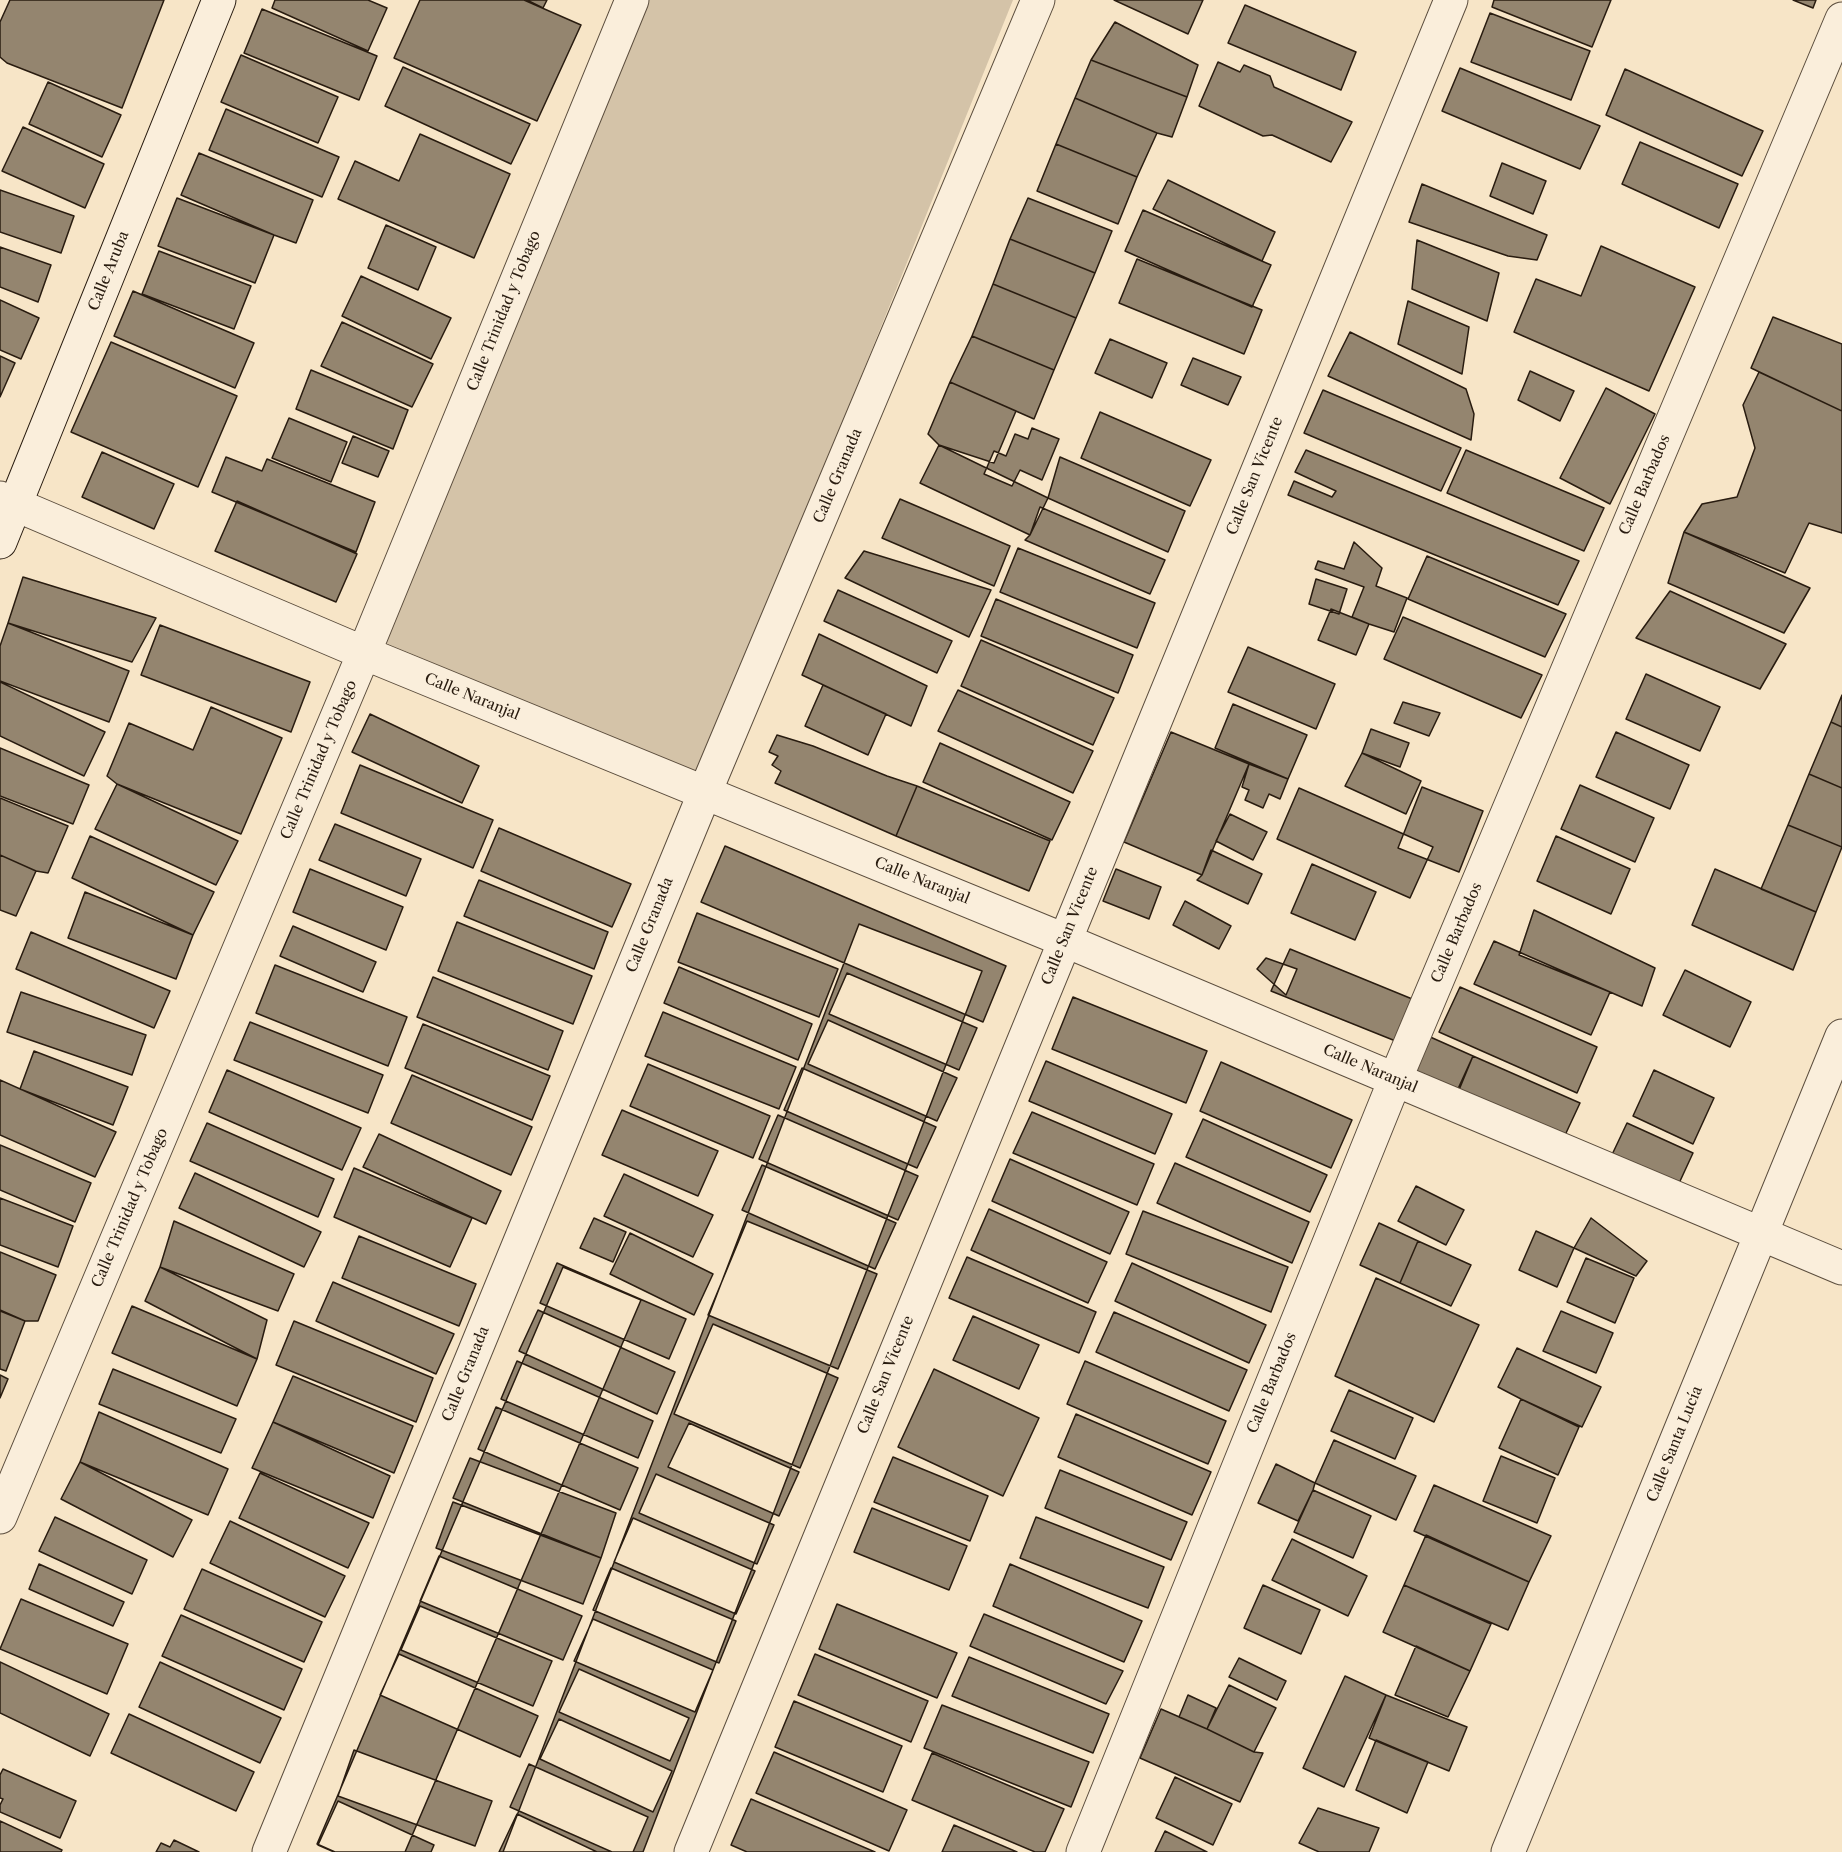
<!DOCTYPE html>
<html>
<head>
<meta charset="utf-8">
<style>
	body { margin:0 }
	canvas { display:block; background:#f7e5c7 }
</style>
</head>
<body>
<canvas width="1842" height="1852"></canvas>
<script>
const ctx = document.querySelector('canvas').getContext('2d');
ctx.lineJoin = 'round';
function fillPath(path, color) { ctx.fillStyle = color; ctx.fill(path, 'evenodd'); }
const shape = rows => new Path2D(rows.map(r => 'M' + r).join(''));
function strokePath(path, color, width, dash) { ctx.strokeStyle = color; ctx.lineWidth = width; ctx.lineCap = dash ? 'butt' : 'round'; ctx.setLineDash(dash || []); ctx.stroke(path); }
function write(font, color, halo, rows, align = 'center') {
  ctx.font = font + ' "Libre Caslon Text",serif'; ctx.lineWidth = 4.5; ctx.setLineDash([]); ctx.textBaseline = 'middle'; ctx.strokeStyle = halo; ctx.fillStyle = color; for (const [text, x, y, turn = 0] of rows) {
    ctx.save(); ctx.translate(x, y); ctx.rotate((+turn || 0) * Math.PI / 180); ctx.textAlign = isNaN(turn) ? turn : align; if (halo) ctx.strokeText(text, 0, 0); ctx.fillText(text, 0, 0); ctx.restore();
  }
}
const green = shape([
	[647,0,1013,0,700,775,386,643]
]);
const building = shape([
	[10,0,164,0,122,108,7,63,0,57,0,22,10,0],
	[275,0,368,0,387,8,368,51,272,8,275,0],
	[420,0,524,0,581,25,537,121,394,58,420,0],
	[527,0,547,0,543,8,527,0],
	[1114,0,1203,0,1188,34,1114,0],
	[1494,0,1611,0,1592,47,1492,7,1494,0],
	[1793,0,1816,0,1813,8,1793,0],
	[1245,5,1356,52,1341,90,1228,43,1245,5],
	[262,9,377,56,359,100,244,53,262,9],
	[1490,13,1590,51,1571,100,1471,62,1490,13],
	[1115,22,1198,65,1187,97,1091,60,1115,22],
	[241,55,338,97,318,143,221,102,241,55],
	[1091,60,1187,97,1172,137,1157,133,1075,98,1091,60],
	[1218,62,1240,72,1244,65,1270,76,1274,87,1352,122,1331,162,1272,135,1263,136,1199,106,1218,62],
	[403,67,530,124,511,164,385,106,403,67],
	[1460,68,1600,126,1580,169,1442,111,1460,68],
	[1625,69,1763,131,1742,176,1606,115,1625,69],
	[48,82,121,115,102,157,29,124,48,82],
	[1075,98,1157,133,1137,177,1056,144,1075,98],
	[226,109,339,157,322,197,209,150,226,109],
	[23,127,104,164,85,208,2,171,23,127],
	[420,134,510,174,474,258,338,199,355,161,399,181,420,134],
	[1640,142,1738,184,1719,228,1622,184,1640,142],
	[1056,144,1137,177,1118,224,1037,191,1056,144],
	[199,153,313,200,296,243,274,235,181,195,199,153],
	[1502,163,1546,181,1533,214,1490,196,1502,163],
	[1168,180,1275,232,1262,261,1153,209,1168,180],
	[1422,184,1547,235,1537,260,1508,256,1409,222,1422,184],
	[0,190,74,216,61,253,0,232,0,190],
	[177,198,274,235,255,283,158,246,177,198],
	[1028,198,1112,231,1095,273,1010,239,1028,198],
	[1143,210,1271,265,1252,307,1125,251,1143,210],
	[386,225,436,247,418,290,368,268,386,225],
	[1010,239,1095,273,1076,318,993,284,1010,239],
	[1417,240,1499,273,1487,321,1412,289,1417,240],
	[1601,246,1695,287,1649,391,1514,332,1536,279,1581,296,1601,246],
	[0,247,51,265,38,302,0,287,0,247],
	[159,251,251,286,234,329,142,294,159,251],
	[1137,259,1262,310,1244,354,1119,303,1137,259],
	[361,276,451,318,431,359,342,316,361,276],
	[993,284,1076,318,1054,370,972,336,993,284],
	[133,291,254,343,235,388,114,336,133,291],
	[0,300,39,318,21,359,0,350,0,300],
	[1408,301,1469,327,1462,374,1398,344,1408,301],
	[1773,317,1842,344,1842,411,1751,368,1773,317],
	[342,322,433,364,412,407,321,366,342,322],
	[1350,332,1466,389,1474,414,1471,440,1328,376,1350,332],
	[972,336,1054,370,1034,419,950,382,972,336],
	[1110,339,1167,363,1152,398,1095,373,1110,339],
	[111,342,237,396,198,487,71,432,111,342],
	[0,356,15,363,0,397,0,356],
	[1193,358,1241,377,1228,405,1181,385,1193,358],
	[311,370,408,410,393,449,296,409,311,370],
	[1530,371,1574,391,1560,421,1518,400,1530,371],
	[1759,372,1842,411,1842,533,1809,523,1785,573,1684,532,1702,504,1737,497,1755,448,1743,405,1759,372],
	[950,382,1016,411,994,463,939,445,928,434,950,382],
	[1606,388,1655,414,1610,504,1560,478,1606,388],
	[1323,390,1461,448,1441,491,1304,433,1323,390],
	[1100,412,1211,460,1190,506,1081,458,1100,412],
	[289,418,347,442,331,482,272,458,289,418],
	[1032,428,1059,439,1042,480,1020,470,1012,486,984,474,994,451,1006,456,1015,434,1028,439,1032,428],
	[353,436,389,451,378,477,342,463,353,436],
	[939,445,1048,498,1030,535,920,483,939,445],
	[1306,450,1579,561,1558,605,1288,495,1294,481,1332,497,1336,491,1295,472,1306,450],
	[1466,450,1604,508,1584,551,1447,493,1466,450],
	[102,452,174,484,154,529,82,497,102,452],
	[226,457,262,471,267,459,375,502,356,552,212,492,226,457],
	[1060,457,1185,511,1168,552,1048,498,1060,457],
	[900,499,1010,546,994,586,882,538,900,499],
	[237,501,357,554,336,602,215,551,237,501],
	[1040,507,1165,560,1150,594,1025,540,1030,535,1040,507],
	[1684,532,1810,588,1784,633,1668,583,1684,532],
	[1354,542,1382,568,1376,586,1407,598,1394,632,1369,624,1352,617,1364,587,1315,569,1318,561,1344,569,1354,542],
	[1018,548,1155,603,1137,648,1000,592,1018,548],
	[864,551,991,590,969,637,845,578,864,551],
	[1427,556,1566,614,1545,657,1408,599,1427,556],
	[23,577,156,618,132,662,8,623,23,577],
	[1316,579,1347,589,1339,614,1309,604,1316,579],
	[838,590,952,641,937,673,824,621,838,590],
	[1670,591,1786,644,1760,689,1636,638,1670,591],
	[996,599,1133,655,1118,693,981,636,996,599],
	[1331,609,1369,624,1356,655,1318,640,1331,609],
	[1403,617,1542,675,1521,718,1384,659,1403,617],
	[8,623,129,671,109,722,0,681,0,646,8,623],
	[160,625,310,682,291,732,141,675,160,625],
	[819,634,927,686,911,726,802,675,819,634],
	[981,640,1114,698,1093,745,961,686,981,640],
	[1248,647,1335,684,1316,729,1228,692,1248,647],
	[1646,674,1720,707,1700,751,1626,719,1646,674],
	[0,682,105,732,84,776,0,736,0,682],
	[823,685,886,714,868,755,805,726,823,685],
	[958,690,1093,751,1073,793,938,731,958,690],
	[1842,695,1842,727,1831,722,1842,695],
	[1403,702,1440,713,1429,736,1394,723,1403,702],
	[1233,704,1307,735,1288,779,1215,748,1233,704],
	[211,707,282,738,241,834,117,784,107,776,129,723,193,750,211,707],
	[370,714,479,766,462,803,352,752,370,714],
	[1831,722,1842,727,1842,788,1809,774,1831,722],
	[1371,729,1409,743,1400,767,1362,753,1371,729],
	[1171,732,1249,764,1202,875,1124,842,1171,732],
	[1616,732,1689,765,1670,809,1596,777,1616,732],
	[777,735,813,746,887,776,917,786,896,836,775,783,781,771,772,765,778,756,769,752,777,735],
	[940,743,1070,802,1052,840,923,782,940,743],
	[0,748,89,785,73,824,0,796,0,748],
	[1362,753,1421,781,1406,814,1345,786,1362,753],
	[1249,764,1288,779,1280,799,1269,794,1263,808,1245,800,1249,790,1242,787,1249,764],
	[360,765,493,820,473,868,341,813,360,765],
	[1809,774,1842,788,1842,847,1788,825,1809,774],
	[117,784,238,841,216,885,95,829,117,784],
	[1580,785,1654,818,1635,862,1561,829,1580,785],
	[917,786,1050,841,1029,891,896,836,917,786],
	[1422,787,1483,811,1459,872,1398,848,1422,787],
	[1299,788,1433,847,1410,898,1277,839,1299,788],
	[0,798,68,826,48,873,36,871,0,855,0,798],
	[1230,814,1267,832,1253,860,1216,841,1230,814],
	[335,824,421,859,406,896,319,860,335,824],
	[1788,825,1842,847,1816,912,1761,889,1788,825],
	[499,828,631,884,612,927,481,871,499,828],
	[90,836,214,892,193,935,72,878,90,836],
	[1556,836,1630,869,1611,914,1537,881,1556,836],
	[725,846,1006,966,983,1022,701,902,725,846],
	[1211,850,1262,874,1248,904,1197,880,1202,875,1211,850],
	[0,855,36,871,16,916,0,910,0,855],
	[1312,864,1376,892,1355,940,1291,913,1312,864],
	[310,869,403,907,386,950,293,912,310,869],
	[1116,869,1161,887,1149,919,1103,901,1116,869],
	[1715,869,1816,912,1793,970,1692,925,1715,869],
	[479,880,608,932,594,969,464,916,479,880],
	[85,892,193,935,176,979,68,938,85,892],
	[1185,901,1231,926,1219,949,1173,925,1185,901],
	[1534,910,1655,968,1642,1006,1610,992,1519,955,1534,910],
	[697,913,838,969,819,1017,678,962,697,913],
	[457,922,592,976,573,1024,438,971,457,922],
	[859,924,982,971,643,1852,503,1852,859,924],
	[293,926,376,962,363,992,280,956,293,926],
	[31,932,170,991,154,1028,16,969,31,932],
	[1494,941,1610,992,1591,1035,1474,984,1494,941],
	[1290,949,1422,1003,1403,1044,1271,991,1290,949],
	[1266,958,1297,969,1286,995,1257,969,1266,958],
	[275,965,407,1017,388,1066,256,1013,275,965],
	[679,967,812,1024,798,1060,664,1003,679,967],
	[1685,970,1751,1002,1730,1047,1663,1015,1685,970],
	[847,973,977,1028,959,1070,829,1014,847,973],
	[433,977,563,1031,548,1070,417,1017,433,977],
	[1460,987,1597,1047,1577,1093,1439,1032,1460,987],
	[21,992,146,1035,132,1075,7,1032,21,992],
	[1073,997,1207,1051,1186,1103,1052,1049,1073,997],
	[663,1012,796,1067,779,1109,645,1056,663,1012],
	[828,1020,957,1078,937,1121,808,1064,828,1020],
	[250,1022,383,1075,368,1113,234,1060,250,1022],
	[423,1024,550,1076,532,1120,405,1068,423,1024],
	[1428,1036,1473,1056,1452,1102,1412,1078,1428,1036],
	[34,1051,128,1087,113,1125,20,1089,34,1051],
	[1473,1056,1580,1103,1560,1146,1454,1102,1473,1056],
	[1046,1061,1172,1114,1155,1154,1029,1101,1046,1061],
	[1221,1062,1352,1120,1331,1168,1200,1111,1221,1062],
	[648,1064,770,1116,753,1158,630,1106,648,1064],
	[802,1068,936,1127,917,1168,784,1110,802,1068],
	[227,1070,361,1128,342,1170,209,1112,227,1070],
	[1654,1070,1714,1098,1693,1144,1633,1116,1654,1070],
	[412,1075,532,1127,511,1175,391,1123,412,1075],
	[0,1080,116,1132,95,1177,0,1135,0,1080],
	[622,1110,718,1151,698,1196,602,1155,622,1110],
	[1032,1112,1154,1164,1137,1205,1013,1153,1032,1112],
	[778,1115,918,1176,898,1220,759,1159,778,1115],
	[1203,1119,1327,1175,1310,1212,1186,1157,1203,1119],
	[207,1123,334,1179,318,1217,190,1161,207,1123],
	[1627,1123,1693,1153,1675,1192,1609,1161,1627,1123],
	[379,1134,501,1191,486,1224,363,1167,379,1134],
	[0,1145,91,1183,75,1222,0,1190,0,1145],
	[1010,1159,1129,1212,1110,1254,992,1201,1010,1159],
	[1175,1163,1309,1222,1292,1263,1157,1203,1175,1163],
	[762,1165,896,1223,875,1269,742,1210,762,1165],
	[354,1168,472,1218,450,1267,334,1217,354,1168],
	[195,1173,321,1232,304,1267,179,1208,195,1173],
	[624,1174,713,1215,693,1257,604,1216,624,1174],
	[1416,1186,1464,1210,1446,1245,1398,1221,1416,1186],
	[0,1198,73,1226,58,1267,0,1245,0,1198],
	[989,1209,1107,1262,1088,1303,971,1250,989,1209],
	[1143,1211,1288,1267,1271,1312,1126,1254,1143,1211],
	[594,1218,626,1232,613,1262,580,1248,594,1218],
	[1591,1218,1647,1261,1636,1276,1574,1248,1591,1218],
	[174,1221,294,1274,278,1311,160,1267,174,1221],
	[747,1221,877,1274,838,1369,708,1315,747,1221],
	[1379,1223,1418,1241,1400,1283,1360,1265,1379,1223],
	[1536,1231,1574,1248,1557,1287,1519,1270,1536,1231],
	[630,1233,713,1274,694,1315,610,1274,630,1233],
	[359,1236,476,1284,459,1326,342,1278,359,1236],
	[1418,1241,1471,1265,1451,1306,1400,1283,1418,1241],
	[0,1252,56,1275,38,1321,25,1321,0,1310,0,1252],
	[967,1257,1096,1312,1079,1353,949,1298,967,1257],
	[1586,1258,1634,1278,1615,1323,1567,1302,1586,1258],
	[557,1263,686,1319,669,1359,540,1303,557,1263],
	[1132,1263,1266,1325,1249,1363,1115,1301,1132,1263],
	[160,1267,267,1320,257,1359,145,1301,160,1267],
	[563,1267,641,1300,405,1852,335,1852,317,1844,563,1267],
	[1376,1278,1479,1325,1434,1422,1335,1376,1376,1278],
	[333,1282,454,1334,436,1374,316,1321,333,1282],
	[132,1306,257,1359,237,1406,112,1353,132,1306],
	[538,1310,675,1372,657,1414,519,1351,538,1310],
	[0,1311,25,1321,6,1371,0,1369,0,1311],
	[1561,1311,1613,1333,1596,1373,1543,1351,1561,1311],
	[1114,1312,1247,1370,1229,1411,1096,1352,1114,1312],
	[973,1316,1039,1345,1019,1389,953,1360,973,1316],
	[294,1321,433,1378,416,1422,276,1365,294,1321],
	[713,1324,838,1378,800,1468,674,1414,713,1324],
	[1517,1348,1601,1387,1582,1427,1521,1399,1498,1387,1517,1348],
	[517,1361,653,1421,638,1458,501,1399,517,1361],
	[1085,1361,1226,1421,1208,1464,1067,1404,1085,1361],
	[113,1369,236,1419,221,1453,99,1404,113,1369],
	[934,1369,1039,1418,1003,1496,898,1447,934,1369],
	[0,1375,8,1379,0,1398,0,1375],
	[293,1376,413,1426,394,1473,273,1422,293,1376],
	[1349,1390,1413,1418,1395,1459,1331,1431,1349,1390],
	[1521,1399,1579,1427,1558,1475,1499,1448,1521,1399],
	[496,1407,638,1468,620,1510,478,1449,496,1407],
	[99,1412,228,1469,208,1515,80,1462,99,1412],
	[1076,1414,1211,1472,1192,1515,1058,1457,1076,1414],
	[273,1422,390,1476,373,1518,252,1468,273,1422],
	[689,1423,799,1472,779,1516,668,1467,689,1423],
	[1334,1440,1416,1476,1396,1520,1315,1483,1334,1440],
	[1501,1456,1555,1478,1537,1523,1483,1501,1501,1456],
	[893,1457,988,1496,970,1541,874,1502,893,1457],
	[470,1458,616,1513,601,1558,453,1498,470,1458],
	[80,1462,192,1520,173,1557,61,1499,80,1462],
	[1276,1464,1315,1483,1313,1490,1298,1521,1258,1503,1276,1464],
	[1060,1470,1187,1522,1171,1560,1045,1508,1060,1470],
	[260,1473,369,1523,348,1568,239,1518,260,1473],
	[656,1474,774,1525,757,1564,639,1513,656,1474],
	[1434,1485,1551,1536,1529,1582,1414,1531,1434,1485],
	[1313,1490,1371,1516,1353,1558,1294,1532,1313,1490],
	[453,1502,601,1558,583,1604,436,1548,453,1502],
	[872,1508,967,1546,949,1590,854,1552,872,1508],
	[55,1517,147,1560,132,1594,39,1551,55,1517],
	[1036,1517,1164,1567,1148,1608,1020,1558,1036,1517],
	[633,1518,755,1571,736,1614,614,1562,633,1518],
	[230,1521,345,1576,325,1617,210,1563,230,1521],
	[1426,1535,1529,1582,1508,1630,1404,1585,1426,1535],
	[1292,1539,1367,1576,1348,1616,1272,1580,1292,1539],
	[439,1556,582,1616,563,1660,420,1601,439,1556],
	[39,1564,124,1602,113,1626,29,1589,39,1564],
	[1010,1564,1142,1621,1124,1662,993,1606,1010,1564],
	[611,1568,736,1621,719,1663,593,1610,611,1568],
	[202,1569,322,1622,304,1662,184,1609,202,1569],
	[1263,1585,1320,1610,1301,1654,1244,1628,1263,1585],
	[1404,1585,1491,1624,1470,1671,1383,1632,1404,1585],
	[21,1599,128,1644,107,1694,0,1649,21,1599],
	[837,1604,957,1653,937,1698,819,1649,837,1604],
	[420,1606,552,1661,533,1706,401,1650,420,1606],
	[984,1614,1123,1671,1106,1704,970,1646,984,1614],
	[181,1615,302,1669,284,1710,162,1656,181,1615],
	[593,1619,713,1670,695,1712,574,1661,593,1619],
	[1416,1646,1470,1671,1448,1717,1395,1695,1416,1646],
	[399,1654,538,1716,520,1757,380,1695,399,1654],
	[815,1654,928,1701,911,1742,798,1695,815,1654],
	[969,1657,1109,1714,1093,1753,952,1696,969,1657],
	[1239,1658,1286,1681,1277,1700,1229,1677,1239,1658],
	[0,1662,109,1714,90,1756,0,1713,0,1662],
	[160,1662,281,1718,260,1763,139,1707,160,1662],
	[579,1669,689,1718,670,1761,559,1712,579,1669],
	[1345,1676,1386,1695,1344,1787,1303,1768,1345,1676],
	[1229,1685,1276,1708,1254,1752,1207,1729,1229,1685],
	[1188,1695,1216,1708,1207,1729,1179,1717,1188,1695],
	[1386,1695,1467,1727,1449,1771,1369,1738,1386,1695],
	[794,1701,902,1746,883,1792,775,1747,794,1701],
	[942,1705,1089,1762,1071,1807,924,1748,942,1705],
	[1161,1709,1207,1729,1254,1752,1263,1753,1240,1802,1140,1758,1161,1709],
	[129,1714,254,1772,236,1811,111,1753,129,1714],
	[559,1719,672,1771,653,1812,540,1759,559,1719],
	[1376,1740,1428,1762,1407,1813,1356,1790,1376,1740],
	[354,1750,492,1801,475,1846,338,1796,354,1750],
	[774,1752,907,1810,889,1851,756,1793,774,1752],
	[932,1753,1064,1809,1045,1852,1035,1852,912,1800,932,1753],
	[529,1764,648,1817,633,1852,612,1852,510,1807,529,1764],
	[3,1769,76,1801,60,1838,0,1812,0,1805,3,1799,0,1798,0,1775,3,1769],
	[1175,1777,1232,1804,1213,1845,1156,1818,1175,1777],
	[751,1799,875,1852,747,1852,731,1845,751,1799],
	[338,1801,434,1845,431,1852,334,1852,318,1845,338,1801],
	[1318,1808,1379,1828,1369,1852,1319,1852,1299,1843,1318,1808],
	[517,1814,597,1852,499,1852,517,1814],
	[0,1821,62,1850,61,1852,0,1852,0,1821],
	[954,1825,1017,1852,942,1852,954,1825],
	[1165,1831,1207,1852,1155,1852,1165,1831],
	[174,1840,199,1852,156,1852,161,1843,170,1847,174,1840]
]);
const street = shape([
	[0,498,364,653,1064,940,1842,1268],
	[0,1517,364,653,632,0],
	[269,1852,705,792,1038,0],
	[691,1852,1451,0],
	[1083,1852,1395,1080,1842,19],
	[1508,1852,1842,1036]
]);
const secondary = shape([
	[0,542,219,0]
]);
const streetNames = [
	["Calle Aruba",109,271,-68],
	["Calle Trinidad y Tobago",504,311,-68],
	["Calle Granada",838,476,-67],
	["Calle San Vicente",1255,476,-68],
	["Calle Barbados",1645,485,-67],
	["Calle Naranjal",472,697,22],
	["Calle Trinidad y Tobago",319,760,-67],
	["Calle Naranjal",922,881,22],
	["Calle Granada",650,925,-68],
	["Calle San Vicente",1070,926,-68],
	["Calle Barbados",1457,933,-67],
	["Calle Naranjal",1370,1069,23],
	["Calle Trinidad y Tobago",130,1208,-67],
	["Calle Granada",466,1374,-68],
	["Calle San Vicente",886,1375,-68],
	["Calle Barbados",1272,1383,-68],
	["Calle Santa Lucía",1675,1444,-68]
];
fillPath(green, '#d4c3a8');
fillPath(building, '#94856f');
strokePath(building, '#291c10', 1.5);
strokePath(street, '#5c4e3e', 35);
strokePath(secondary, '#291c10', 35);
strokePath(street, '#faeedb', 33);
strokePath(secondary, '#faeedb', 33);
write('15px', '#291c10', '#faeedb', streetNames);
</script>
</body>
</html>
